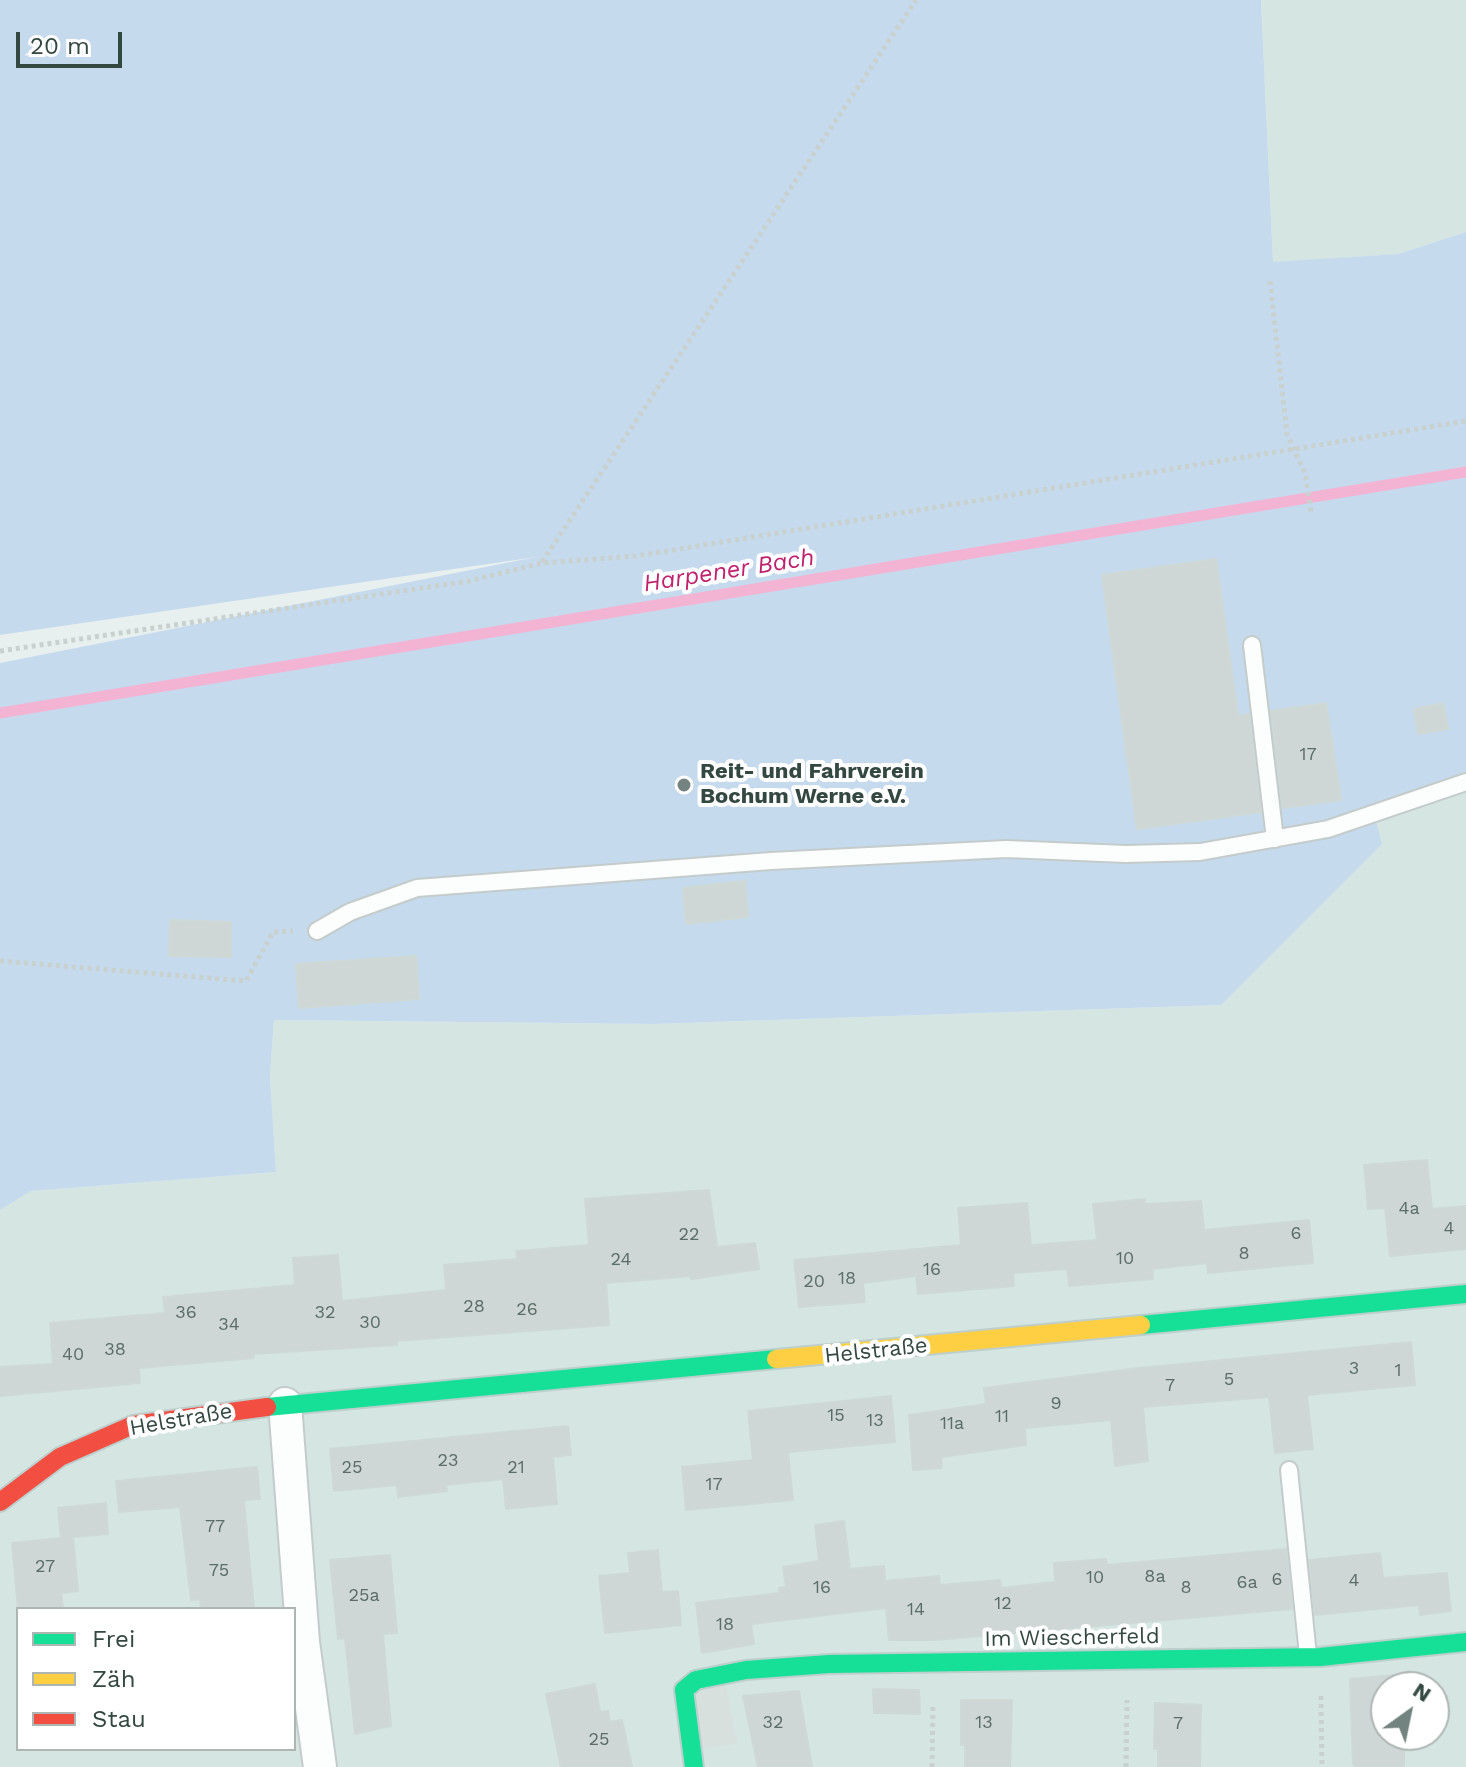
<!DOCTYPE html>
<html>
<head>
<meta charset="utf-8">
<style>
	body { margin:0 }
	#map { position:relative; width:1466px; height:1767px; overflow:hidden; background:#e8f0ef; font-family:"Work Sans",sans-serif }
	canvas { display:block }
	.legend { position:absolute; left:16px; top:1607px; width:280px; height:144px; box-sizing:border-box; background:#fff; border:2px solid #aeb6b3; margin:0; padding:10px 14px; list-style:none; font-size:24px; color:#344842 }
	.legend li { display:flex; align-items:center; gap:16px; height:40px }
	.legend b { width:40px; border:2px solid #aeb6b3 }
	.north { position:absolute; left:1370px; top:1671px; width:80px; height:80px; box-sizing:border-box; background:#fff; border:2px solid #aeb6b3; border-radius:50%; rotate:33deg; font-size:22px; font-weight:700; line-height:32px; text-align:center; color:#344842 }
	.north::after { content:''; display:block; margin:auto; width:28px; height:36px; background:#73837f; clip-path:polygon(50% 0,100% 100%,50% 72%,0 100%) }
	.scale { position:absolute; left:16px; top:32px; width:106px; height:36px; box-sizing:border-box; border:4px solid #344842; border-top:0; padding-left:10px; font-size:24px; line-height:28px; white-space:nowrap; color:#344842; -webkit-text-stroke:6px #fff; paint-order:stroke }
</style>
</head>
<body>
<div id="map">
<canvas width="1466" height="1767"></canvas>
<ul class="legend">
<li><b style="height:10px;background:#16e098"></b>Frei</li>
<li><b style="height:10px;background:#ffcf43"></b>Zäh</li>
<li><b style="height:10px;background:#f24e42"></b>Stau</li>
</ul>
<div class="north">N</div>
<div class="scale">20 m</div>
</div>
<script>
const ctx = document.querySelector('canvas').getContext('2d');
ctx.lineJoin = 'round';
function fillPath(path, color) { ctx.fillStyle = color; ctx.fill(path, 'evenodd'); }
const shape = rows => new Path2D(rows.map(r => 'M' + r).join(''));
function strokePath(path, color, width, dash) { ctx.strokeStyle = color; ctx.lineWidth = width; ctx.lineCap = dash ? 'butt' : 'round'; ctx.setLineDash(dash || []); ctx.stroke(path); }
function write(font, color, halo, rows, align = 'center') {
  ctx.font = font + ' "Work Sans",sans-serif'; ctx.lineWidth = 8; ctx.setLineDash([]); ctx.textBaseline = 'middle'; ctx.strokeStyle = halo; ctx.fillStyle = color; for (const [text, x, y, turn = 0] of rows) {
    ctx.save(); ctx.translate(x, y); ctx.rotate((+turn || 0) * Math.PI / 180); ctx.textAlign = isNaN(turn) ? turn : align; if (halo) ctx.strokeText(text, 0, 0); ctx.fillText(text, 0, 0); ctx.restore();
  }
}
const residential = shape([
	[1261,0,1466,0,1466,232,1398,254,1273,263],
	[1466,782,1466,1767,0,1767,0,1210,31,1191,276,1172,270,1076,274,1020,653,1024,1221,1005,1373,814],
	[18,1609,294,1609,294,1749,18,1749],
	[1386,1687,1434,1687,1434,1735,1386,1735]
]);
const green = shape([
	[0,0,1261,0,1273,262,1398,254,1466,232,1466,782,1374,814,1382,844,1221,1005,653,1024,274,1020,270,1076,276,1172,31,1191,0,1210,0,663,536,557,0,635]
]);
const parking = shape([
	[724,1674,737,1744,691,1750,696,1680]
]);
const stream = shape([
	[0,713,1466,472]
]);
const building = shape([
	[1216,559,1238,716,1249,714,1261,812,1137,829,1102,575,1216,559],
	[1326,703,1341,800,1282,808,1271,711,1326,703],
	[1443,703,1448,729,1418,734,1414,709,1443,703],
	[745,881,748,917,686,924,683,888,745,881],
	[170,920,231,922,231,957,169,956,170,920],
	[416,956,419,999,299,1008,296,964,416,956],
	[1427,1160,1432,1209,1466,1206,1466,1249,1390,1256,1385,1208,1368,1209,1364,1165,1427,1160],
	[709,1190,717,1247,755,1243,759,1269,691,1279,691,1276,606,1283,609,1325,397,1341,397,1345,253,1354,254,1358,139,1368,140,1383,0,1396,0,1367,53,1364,50,1323,165,1313,163,1297,295,1285,293,1258,338,1255,342,1301,446,1290,444,1265,517,1259,516,1251,589,1245,585,1199,709,1190],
	[1145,1199,1145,1204,1201,1201,1204,1230,1309,1220,1313,1263,1208,1273,1207,1263,1152,1269,1153,1279,1069,1286,1067,1269,1013,1273,1014,1286,918,1294,916,1276,863,1283,865,1302,799,1307,794,1260,961,1245,958,1208,1027,1203,1031,1245,1097,1240,1093,1204,1145,1199],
	[1411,1342,1415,1385,1307,1395,1313,1449,1275,1453,1269,1397,1143,1407,1148,1461,1115,1466,1111,1420,1025,1428,1026,1445,941,1457,942,1468,913,1470,909,1415,986,1404,984,1388,1139,1368,1411,1342],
	[891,1396,895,1442,788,1452,793,1500,686,1510,682,1467,753,1460,748,1411,891,1396],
	[568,1426,571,1455,553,1457,557,1504,506,1509,503,1479,446,1485,447,1491,398,1497,397,1485,334,1491,330,1449,568,1426],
	[257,1467,260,1499,244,1500,254,1609,201,1609,200,1599,191,1600,180,1507,119,1512,116,1481,257,1467],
	[106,1503,108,1534,73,1537,78,1591,61,1593,63,1609,18,1609,12,1543,61,1538,58,1508,106,1503],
	[844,1521,850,1569,884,1566,885,1581,939,1576,940,1585,1000,1580,1001,1588,1055,1582,1054,1563,1106,1559,1107,1565,1286,1549,1292,1609,934,1640,889,1640,886,1608,751,1624,754,1644,702,1653,696,1603,779,1593,779,1588,786,1587,783,1567,819,1561,815,1525,844,1521],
	[658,1550,662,1592,678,1591,681,1625,605,1633,599,1576,630,1573,628,1553,658,1550],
	[1380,1553,1383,1578,1447,1573,1451,1611,1420,1615,1419,1605,1315,1615,1309,1560,1380,1553],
	[390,1555,397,1633,383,1634,391,1726,355,1734,345,1638,338,1639,330,1560,390,1555],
	[1396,1675,1396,1687,1386,1687,1386,1735,1404,1735,1404,1767,1357,1767,1353,1764,1350,1679,1396,1675],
	[595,1684,600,1712,608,1711,610,1722,622,1720,632,1767,561,1767,546,1694,595,1684],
	[873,1689,919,1690,920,1714,874,1713,873,1689],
	[799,1691,812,1767,758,1767,743,1696,799,1691],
	[961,1700,1012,1700,1010,1767,965,1767,965,1745,961,1745,961,1700],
	[1155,1703,1201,1705,1200,1767,1158,1767,1158,1749,1154,1749,1155,1703]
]);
const path = shape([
	[1270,281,1287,434,1305,473,1311,512],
	[542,562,916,0],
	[0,651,469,581,542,563,636,556,1466,421],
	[0,961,246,981,273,932,293,931],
	[1321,1696,1322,1767],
	[932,1767,933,1704],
	[1126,1767,1127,1700]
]);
const lane = shape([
	[1252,645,1275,839],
	[317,931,350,912,417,888,771,861,1006,849,1126,854,1200,852,1328,829,1466,782],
	[1289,1470,1308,1655]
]);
const street = shape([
	[285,1404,303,1642,320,1767]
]);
const fast = shape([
	[1141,1325,1466,1294],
	[267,1407,776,1359],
	[694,1767,684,1690,696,1680,746,1670,829,1664,1320,1657,1466,1642]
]);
const slow = shape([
	[776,1359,1141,1325]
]);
const jam = shape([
	[0,1502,60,1457,133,1425,267,1407]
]);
const markers = [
	[684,785,8,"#73837f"]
];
const numberNames = [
	["17",1308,755],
	["4a",1409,1209],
	["4",1449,1229],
	["6",1296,1234],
	["22",689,1235],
	["8",1244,1254],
	["10",1125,1259],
	["24",621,1260],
	["16",932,1270],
	["18",847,1279],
	["20",814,1282],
	["28",474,1307],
	["26",527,1310],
	["36",186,1313],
	["32",325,1313],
	["30",370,1323],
	["34",229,1325],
	["38",115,1350],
	["40",73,1355],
	["3",1354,1369],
	["1",1398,1371],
	["5",1229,1380],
	["7",1170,1386],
	["9",1056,1404],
	["15",836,1416],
	["11",1002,1417],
	["13",875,1421],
	["11a",952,1424],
	["23",448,1461],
	["25",352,1468],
	["21",516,1468],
	["17",714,1485],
	["77",215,1527],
	["27",45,1567],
	["75",219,1571],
	["8a",1155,1577],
	["10",1095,1578],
	["6",1277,1580],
	["4",1354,1581],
	["6a",1247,1583],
	["16",822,1588],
	["8",1186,1588],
	["25a",364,1596],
	["12",1003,1604],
	["14",916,1610],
	["18",725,1625],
	["32",773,1723],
	["13",984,1723],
	["7",1178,1724],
	["25",599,1740]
];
const poiNames = [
	["Reit- und Fahrverein",700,772],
	["Bochum Werne e.V.",700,797]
];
const streetNames = [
	["Helstraße",876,1351,-6],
	["Helstraße",181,1420,-10],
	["Im Wiescherfeld",1072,1638,-1]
];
const waterNames = [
	["Harpener Bach",729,571,-9]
];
fillPath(residential, '#d5e5e2');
fillPath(green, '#c6daee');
fillPath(parking, '#d8e0de');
strokePath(stream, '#f3b4d4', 11);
fillPath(building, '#ced7d5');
strokePath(building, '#ced9d6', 2);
strokePath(lane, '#c3ccca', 20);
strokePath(street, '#c3ccca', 36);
strokePath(fast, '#bdcfcc', 22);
strokePath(slow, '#bdcfcc', 22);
strokePath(jam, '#bdcfcc', 22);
strokePath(path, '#c9d1cf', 5, [4, 4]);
strokePath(lane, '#fcfdfd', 16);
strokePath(street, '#fcfdfd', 32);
strokePath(fast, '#16e098', 18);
strokePath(slow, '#ffcf43', 18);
strokePath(jam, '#f24e42', 18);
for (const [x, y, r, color] of markers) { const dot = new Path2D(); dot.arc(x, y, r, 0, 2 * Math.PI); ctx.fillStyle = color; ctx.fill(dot); strokePath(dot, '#fff', 3); }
write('18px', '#5c6d68', null, numberNames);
write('bold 22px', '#344842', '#fff', poiNames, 'left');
write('22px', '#344842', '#fff', streetNames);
write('italic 24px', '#bf226d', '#fff', waterNames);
</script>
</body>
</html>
